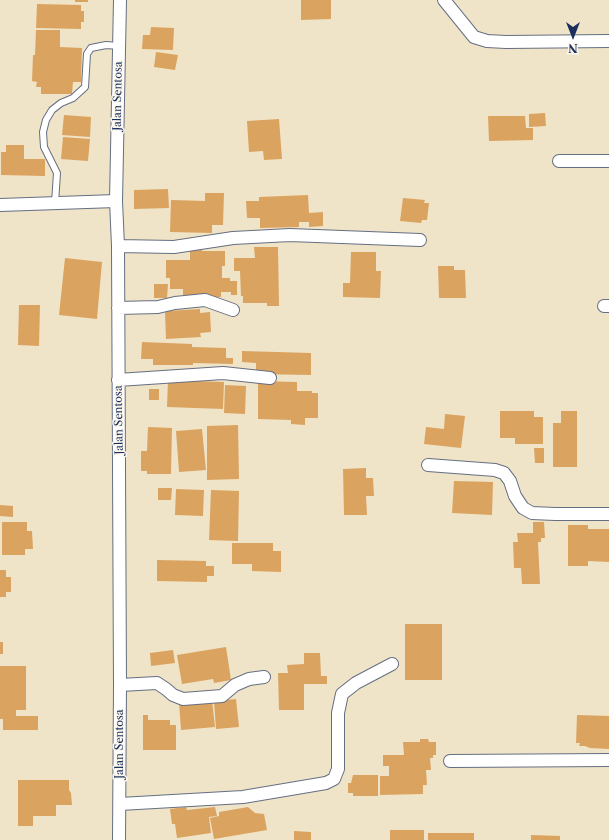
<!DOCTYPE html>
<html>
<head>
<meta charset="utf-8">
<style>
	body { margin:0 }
	#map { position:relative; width:609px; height:840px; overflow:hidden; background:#efe4c7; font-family:"Libre Caslon Text",serif }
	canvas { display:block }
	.north { position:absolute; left:553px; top:16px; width:40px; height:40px; -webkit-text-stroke:3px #fbf7ec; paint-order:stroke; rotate:180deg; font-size:11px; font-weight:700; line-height:16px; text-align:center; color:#1b2f5e }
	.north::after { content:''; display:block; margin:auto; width:14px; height:18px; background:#1b2f5e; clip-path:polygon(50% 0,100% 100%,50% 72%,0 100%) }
</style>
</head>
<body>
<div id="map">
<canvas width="609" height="840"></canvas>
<div class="north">N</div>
</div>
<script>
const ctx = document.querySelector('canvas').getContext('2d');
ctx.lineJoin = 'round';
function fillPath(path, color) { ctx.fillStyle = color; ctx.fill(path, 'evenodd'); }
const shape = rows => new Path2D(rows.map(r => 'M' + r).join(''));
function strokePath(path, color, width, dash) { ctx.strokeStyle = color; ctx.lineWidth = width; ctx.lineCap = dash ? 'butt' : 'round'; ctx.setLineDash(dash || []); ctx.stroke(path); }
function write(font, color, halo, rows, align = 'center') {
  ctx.font = font + ' "Libre Caslon Text",serif'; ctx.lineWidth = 3; ctx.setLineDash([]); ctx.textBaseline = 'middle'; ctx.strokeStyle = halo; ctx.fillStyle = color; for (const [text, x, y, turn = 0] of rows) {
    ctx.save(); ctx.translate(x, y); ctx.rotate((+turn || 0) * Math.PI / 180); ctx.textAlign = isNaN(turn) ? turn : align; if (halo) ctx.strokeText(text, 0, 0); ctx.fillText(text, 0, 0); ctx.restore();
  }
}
const building = shape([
	[75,0,88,0,88,2,75,2],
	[301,0,331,0,331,19,301,20],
	[37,4,81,5,81,11,84,11,84,22,81,22,81,29,36,28],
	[151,27,174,28,173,50,142,49,143,35,150,35],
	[36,30,60,30,60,47,82,48,81,82,73,82,72,94,41,94,41,87,36,87,37,82,32,81,33,55,35,55],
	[156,52,178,55,175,70,154,67],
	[545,113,546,126,529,127,529,114],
	[64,115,91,117,90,137,62,135],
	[488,116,525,116,526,128,533,128,533,140,489,141],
	[279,119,282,159,264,160,263,151,249,152,247,121],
	[63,137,90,139,88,161,61,159],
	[6,145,24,145,24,159,45,159,45,176,1,175,1,152,6,152],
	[168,189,169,208,134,209,134,190],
	[205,193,224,193,223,225,212,225,212,233,170,232,171,200,205,201],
	[308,195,309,213,323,212,323,226,309,227,309,222,299,222,299,227,260,228,260,218,247,218,246,201,259,201,259,197],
	[403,198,425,200,424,203,429,203,427,220,422,220,421,223,400,221],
	[190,247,202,247,202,251,225,251,225,266,222,266,222,278,230,278,230,281,237,281,237,295,231,295,231,292,221,292,221,297,183,297,183,289,170,289,170,278,166,278,166,260,190,260],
	[254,247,278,247,279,306,267,306,267,303,243,303,243,296,241,296,240,271,234,271,234,258,255,258],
	[351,252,376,252,376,271,381,271,380,298,343,297,343,283,350,283],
	[65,258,102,262,97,319,59,315],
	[438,266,454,266,454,270,465,270,466,298,439,298],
	[154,284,168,284,167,298,154,298],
	[19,305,40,305,39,346,18,345],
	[200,309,200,313,210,312,211,332,200,333,201,337,166,339,165,311],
	[142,342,192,344,192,347,226,348,226,358,233,358,233,364,193,363,193,365,153,365,153,359,141,359],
	[242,351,311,353,311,375,256,374,256,363,242,362],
	[168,380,224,382,223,409,167,407],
	[258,381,297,382,297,391,312,391,312,393,318,393,318,418,305,418,305,425,291,424,291,420,258,419],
	[225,385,246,386,245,414,224,413],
	[149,389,159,389,159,400,149,400],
	[500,411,534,411,534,417,543,417,543,444,515,444,515,438,500,438],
	[561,411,577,411,577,467,553,467,553,423,561,423],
	[445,414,465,416,461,448,424,444,426,427,444,429],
	[238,425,239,479,207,480,207,426],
	[148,427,172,428,171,474,147,474,147,471,141,471,141,451,147,451],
	[202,429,206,470,179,472,176,431],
	[534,448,544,448,544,463,535,463],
	[366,468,366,478,373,478,374,496,366,496,367,515,344,515,343,469],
	[454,481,493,482,492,515,452,513],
	[158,488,172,488,171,500,158,500],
	[176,489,204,490,203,516,175,515],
	[211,490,239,491,238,541,209,540],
	[0,505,13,506,13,517,0,516],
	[2,522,27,522,27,531,32,531,33,549,25,549,25,555,2,555],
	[533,522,544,522,545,538,541,538,541,542,538,542,540,584,522,584,521,568,514,568,513,542,518,542,517,533,533,533],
	[568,525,588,525,588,529,609,529,609,562,588,561,588,566,568,566],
	[232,543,273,543,273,551,281,551,281,572,252,571,252,564,232,564],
	[157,560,206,561,206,566,214,566,214,576,207,576,207,582,157,581],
	[0,570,6,570,6,577,11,577,11,592,6,592,6,597,0,597],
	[405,624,442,624,442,680,405,680],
	[0,642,3,642,3,654,0,654],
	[226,647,231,680,214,683,213,679,182,684,177,655],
	[173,650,175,663,151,666,150,653],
	[304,653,320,653,321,676,327,676,327,684,304,684,304,710,279,710,278,673,288,673,287,665,304,664],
	[0,666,26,666,26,710,16,710,16,716,38,716,38,730,3,730,3,719,0,719],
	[236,699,239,727,216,729,214,701],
	[212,700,215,727,181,730,179,702],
	[143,715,148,715,148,720,170,720,170,725,176,725,176,750,143,750],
	[577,715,609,716,609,749,590,748,585,746,579,746,580,743,576,743],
	[420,739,428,739,429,742,436,742,436,755,433,755,433,758,430,758,431,770,426,770,427,785,423,785,423,794,380,795,380,776,389,776,389,766,383,766,383,755,404,755,403,742,420,742],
	[353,775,378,775,378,796,353,796,353,793,348,793,348,783,351,783],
	[18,780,69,780,69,790,71,793,72,805,56,805,56,816,33,816,33,826,18,826],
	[186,807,187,810,215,807,217,816,209,817,211,833,177,838,175,824,172,824,170,809],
	[248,807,255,813,264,814,267,830,214,839,210,818,219,816,219,812],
	[390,830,424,830,424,840,390,840],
	[294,831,311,832,311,840,294,840],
	[428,833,474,833,474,840,428,840],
	[531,835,560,836,560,840,531,840]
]);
const service = shape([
	[55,203,57,173,44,147,43,132,46,120,52,110,61,103,73,98,85,87,87,54,91,48,106,45,119,46]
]);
const minor = shape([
	[444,0,474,37,487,41,506,42,609,41],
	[559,161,609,161],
	[0,205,116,201],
	[118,246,174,247,233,238,290,235,420,240],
	[604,306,609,306],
	[118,308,158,307,175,303,205,300,233,310],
	[118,380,223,373,270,378],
	[428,465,495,470,504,473,510,481,515,496,523,508,532,513,555,514,609,514],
	[120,685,157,683,166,689,173,695,183,699,222,696,235,685,249,679,264,677],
	[450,761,609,760],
	[120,804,243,797,326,783,334,779,338,769,338,713,342,694,356,683,392,664],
	[119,840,120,685,118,246,116,201,120,0]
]);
const streetNames = [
	["Jalan Sentosa",118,96,-89],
	["Jalan Sentosa",119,420,-91],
	["Jalan Sentosa",120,744,-90]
];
fillPath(building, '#dba360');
strokePath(service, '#656e83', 8);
strokePath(minor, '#656e83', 14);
strokePath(service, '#fff', 6);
strokePath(minor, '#fff', 12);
write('11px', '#1b2f5e', '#fbf7ec', streetNames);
</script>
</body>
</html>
